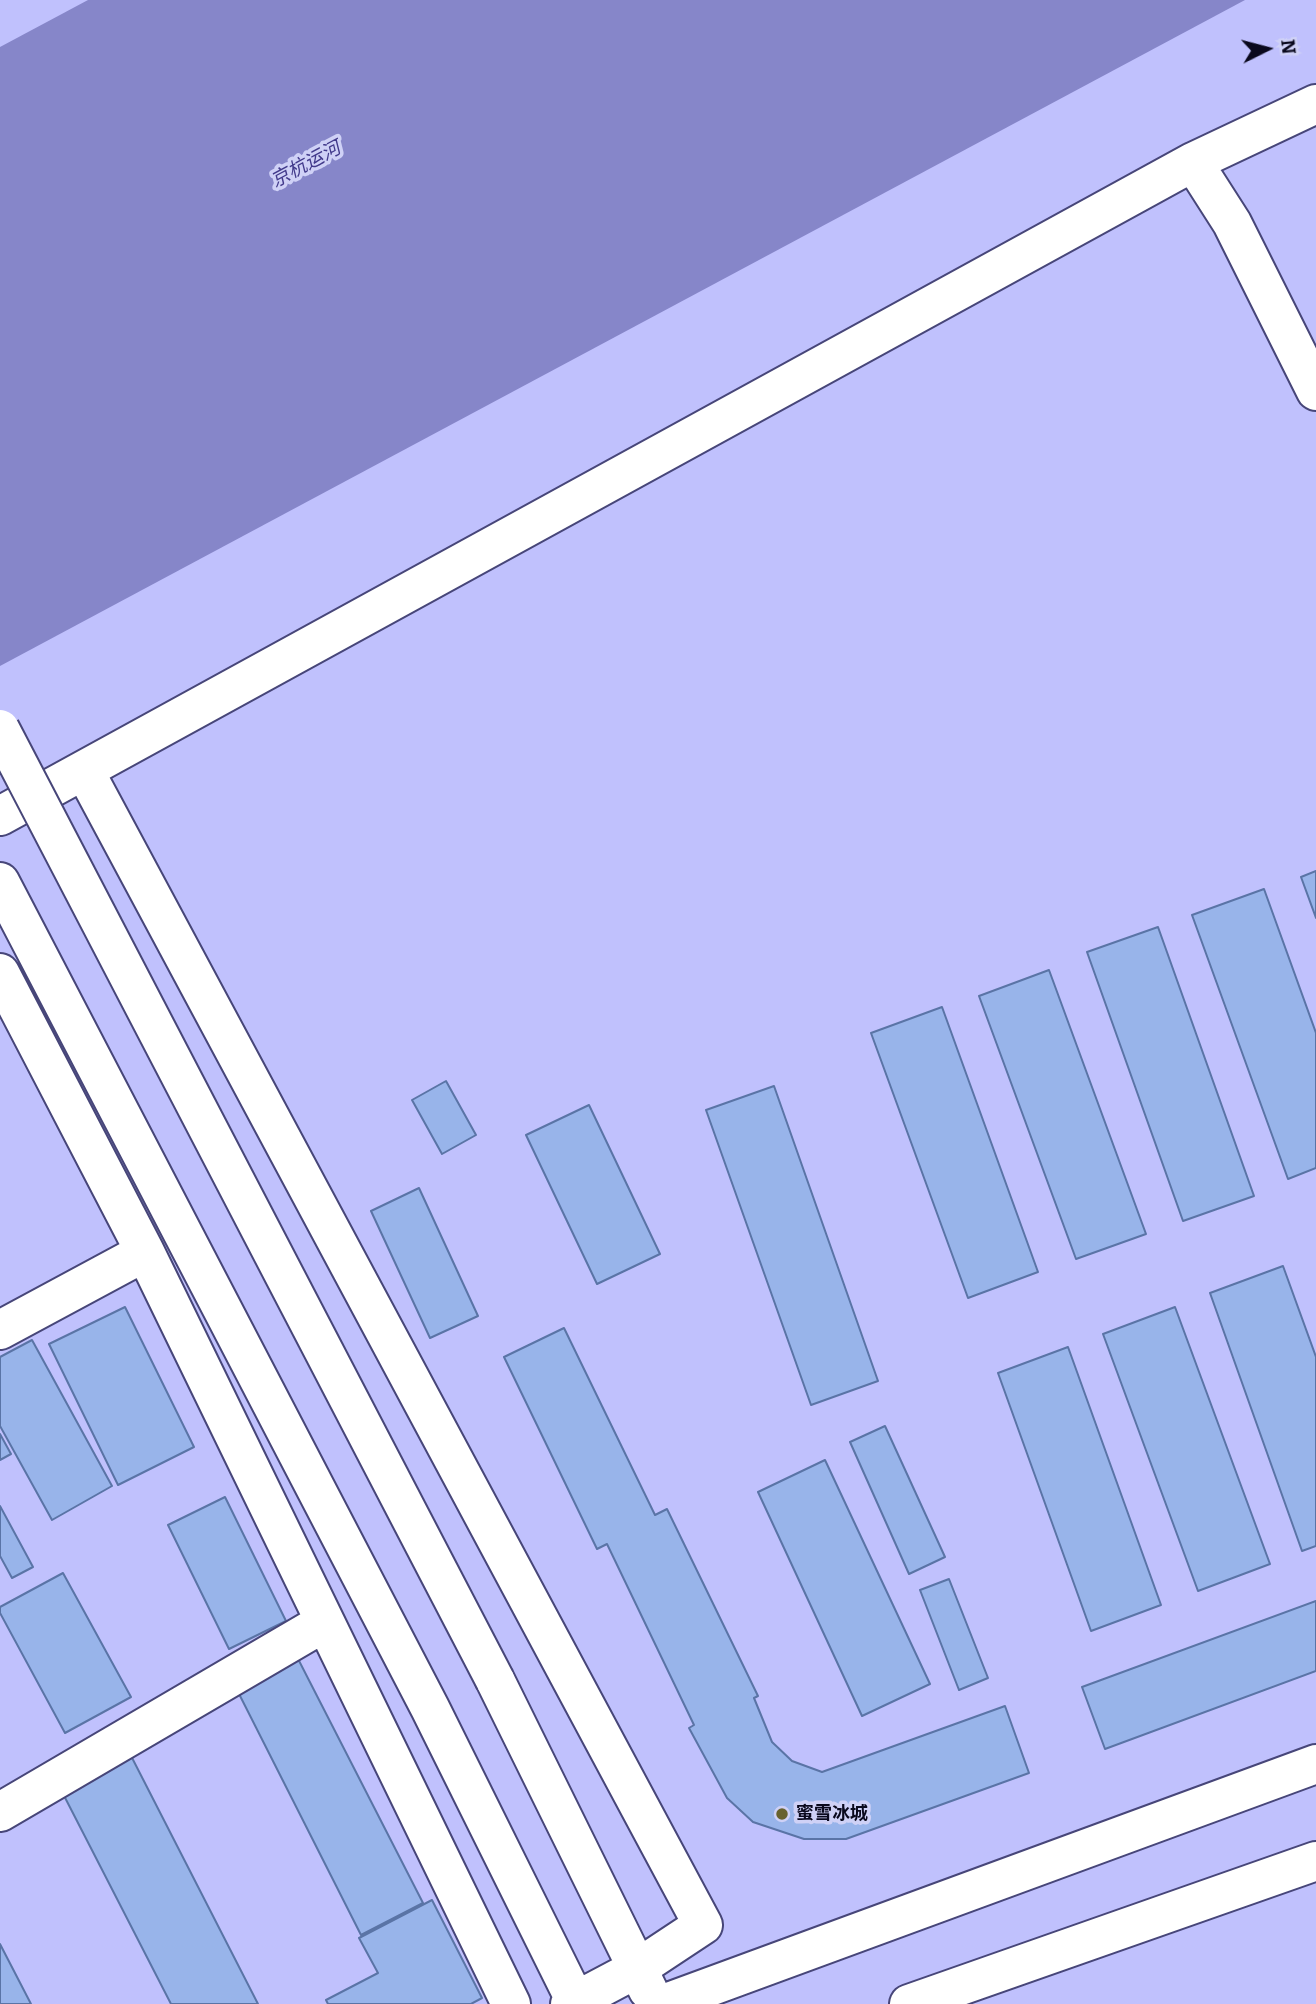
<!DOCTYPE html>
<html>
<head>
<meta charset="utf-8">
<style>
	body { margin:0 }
	#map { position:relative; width:1316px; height:2004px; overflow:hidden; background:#c0c1fd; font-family:Bitter,serif }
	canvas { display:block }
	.north { position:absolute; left:1232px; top:14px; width:70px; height:70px; -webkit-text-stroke:5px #cfd1f6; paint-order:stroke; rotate:84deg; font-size:19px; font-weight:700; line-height:28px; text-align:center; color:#0a091d }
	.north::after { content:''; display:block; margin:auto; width:24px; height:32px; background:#0a091d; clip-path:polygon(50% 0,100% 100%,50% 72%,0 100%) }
</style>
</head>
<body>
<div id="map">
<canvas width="1316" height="2004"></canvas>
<div class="north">N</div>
</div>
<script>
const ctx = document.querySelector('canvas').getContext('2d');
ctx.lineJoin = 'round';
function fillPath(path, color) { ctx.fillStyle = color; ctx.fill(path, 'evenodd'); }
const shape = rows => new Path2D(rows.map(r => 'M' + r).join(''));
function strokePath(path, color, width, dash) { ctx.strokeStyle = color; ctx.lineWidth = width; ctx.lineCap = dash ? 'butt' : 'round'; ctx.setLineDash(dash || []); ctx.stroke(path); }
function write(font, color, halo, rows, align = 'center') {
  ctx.font = font + ' Bitter,"Noto Sans SC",serif'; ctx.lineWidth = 7; ctx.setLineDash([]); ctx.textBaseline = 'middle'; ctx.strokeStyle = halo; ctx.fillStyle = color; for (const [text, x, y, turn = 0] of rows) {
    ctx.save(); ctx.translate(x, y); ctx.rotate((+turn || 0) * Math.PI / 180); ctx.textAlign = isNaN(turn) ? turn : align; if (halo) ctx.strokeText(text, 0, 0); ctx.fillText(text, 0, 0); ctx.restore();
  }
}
const water = shape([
	[88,0,1245,0,0,666,0,47]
]);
const building = shape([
	[1316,871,1316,918,1301,877,1316,871],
	[1264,889,1316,1033,1316,1168,1288,1179,1192,915,1264,889],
	[1158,927,1254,1196,1183,1221,1087,952,1158,927],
	[1049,970,1146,1234,1076,1259,979,996,1049,970],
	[942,1007,1038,1272,968,1298,871,1033,942,1007],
	[446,1081,476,1135,442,1154,412,1100,446,1081],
	[774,1086,878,1381,811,1405,706,1110,774,1086],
	[589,1105,660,1254,597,1284,526,1135,589,1105],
	[419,1188,478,1316,430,1338,371,1211,419,1188],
	[1283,1266,1316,1357,1316,1546,1302,1551,1210,1293,1283,1266],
	[125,1307,194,1447,118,1485,49,1344,125,1307],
	[1175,1307,1270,1564,1198,1591,1103,1334,1175,1307],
	[564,1328,655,1515,667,1509,758,1696,754,1698,772,1742,792,1761,822,1772,1005,1706,1029,1773,846,1839,804,1839,753,1822,727,1798,689,1728,694,1725,607,1544,597,1549,504,1357,564,1328],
	[32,1340,112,1486,52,1520,0,1426,0,1357,32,1340],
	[1068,1347,1161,1605,1091,1631,998,1373,1068,1347],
	[885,1426,945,1557,909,1574,850,1442,885,1426],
	[0,1434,11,1454,0,1460,0,1434],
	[825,1460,930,1684,862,1716,758,1492,825,1460],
	[225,1497,286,1621,229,1649,168,1525,225,1497],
	[0,1506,33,1567,12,1578,0,1556,0,1506],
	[63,1573,131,1697,65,1733,0,1613,0,1607,63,1573],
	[949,1579,988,1678,959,1690,920,1590,949,1579],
	[1316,1601,1316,1671,1105,1749,1082,1687,1316,1601],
	[294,1651,423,1903,361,1935,233,1682,294,1651],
	[127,1748,258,2004,171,2004,58,1784,127,1748],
	[432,1900,482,1998,471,2004,328,2004,326,2000,378,1973,359,1938,432,1900],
	[0,1944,31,2004,0,2004,0,1944]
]);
const minor = shape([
	[1193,162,1232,223,1316,391],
	[84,770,703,1925,638,1968,570,2004],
	[0,816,1193,162,1316,104],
	[0,882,430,1708,577,2004],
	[0,973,145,1252,511,2004],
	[0,1330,145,1252],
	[495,1680,648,1990],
	[0,1812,325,1622],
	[663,2004,1316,1764],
	[909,2004,1316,1861]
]);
const minorBridge = shape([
	[0,729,495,1680]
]);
const markers = [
	[782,1814,7,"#68622f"]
];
const poiNames = [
	["蜜雪冰城",796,1814]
];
const waterNames = [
	["京杭运河",306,165,-28]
];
fillPath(water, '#8686c9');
fillPath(building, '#98b4ea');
strokePath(building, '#5a74a6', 2);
strokePath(minor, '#474679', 42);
strokePath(minor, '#fff', 38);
strokePath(minorBridge, '#474679', 42, []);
strokePath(minorBridge, '#fff', 38);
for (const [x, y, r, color] of markers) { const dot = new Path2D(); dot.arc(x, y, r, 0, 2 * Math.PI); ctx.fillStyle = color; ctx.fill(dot); strokePath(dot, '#cfd1f6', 2.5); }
write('bold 18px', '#0a091d', '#cfd1f6', poiNames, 'left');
write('italic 19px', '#423a8b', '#cfd1f6', waterNames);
</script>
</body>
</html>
